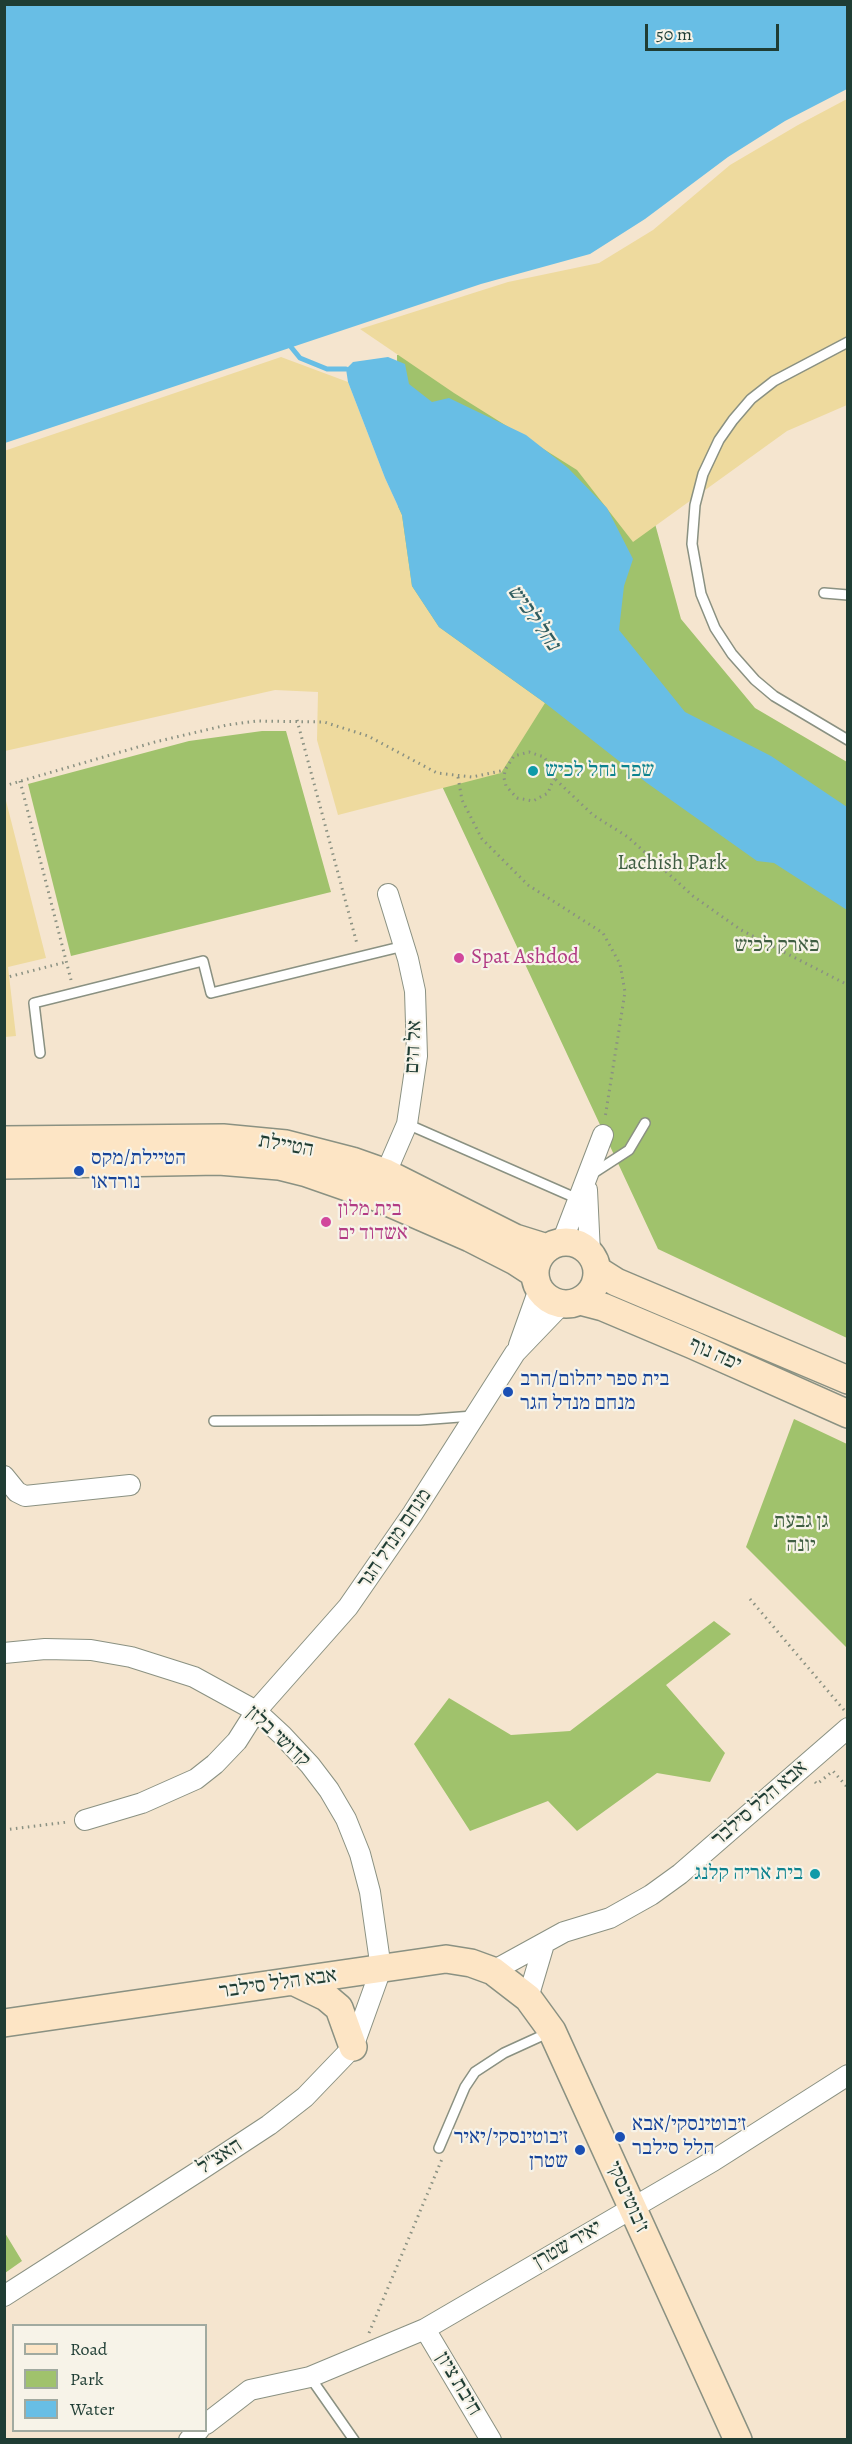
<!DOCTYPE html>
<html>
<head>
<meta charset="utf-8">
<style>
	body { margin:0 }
	#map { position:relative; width:852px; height:2444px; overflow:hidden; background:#f5e5cf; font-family:Alegreya,serif }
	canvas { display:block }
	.frame { position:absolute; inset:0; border:6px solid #1f3d34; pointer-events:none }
	.legend { position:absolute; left:12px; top:2324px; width:195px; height:108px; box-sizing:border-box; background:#f7f3e8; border:2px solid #a1aaa0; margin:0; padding:8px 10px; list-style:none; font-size:18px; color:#1f3d34 }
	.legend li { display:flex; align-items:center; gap:12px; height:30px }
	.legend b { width:30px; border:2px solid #a1aaa0 }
	.scale { position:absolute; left:645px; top:24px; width:134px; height:27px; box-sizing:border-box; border:3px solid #1f3d34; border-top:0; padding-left:8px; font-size:18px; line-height:21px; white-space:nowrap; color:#1f3d34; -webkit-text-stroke:4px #f7f3e8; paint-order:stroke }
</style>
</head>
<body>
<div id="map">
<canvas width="852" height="2444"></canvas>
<div class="frame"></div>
<ul class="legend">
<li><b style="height:8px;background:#fde5c5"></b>Road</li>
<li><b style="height:16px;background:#a0c26c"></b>Park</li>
<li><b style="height:16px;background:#68bee5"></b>Water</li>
</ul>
<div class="scale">50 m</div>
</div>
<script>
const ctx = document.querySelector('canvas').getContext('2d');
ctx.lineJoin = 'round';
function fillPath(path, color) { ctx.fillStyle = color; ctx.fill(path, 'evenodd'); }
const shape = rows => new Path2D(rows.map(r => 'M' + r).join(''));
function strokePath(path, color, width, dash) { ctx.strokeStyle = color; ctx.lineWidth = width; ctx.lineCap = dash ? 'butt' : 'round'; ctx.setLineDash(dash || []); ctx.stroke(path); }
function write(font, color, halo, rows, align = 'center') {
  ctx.font = font + ' Alegreya,"Frank Ruhl Libre",serif'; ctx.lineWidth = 4.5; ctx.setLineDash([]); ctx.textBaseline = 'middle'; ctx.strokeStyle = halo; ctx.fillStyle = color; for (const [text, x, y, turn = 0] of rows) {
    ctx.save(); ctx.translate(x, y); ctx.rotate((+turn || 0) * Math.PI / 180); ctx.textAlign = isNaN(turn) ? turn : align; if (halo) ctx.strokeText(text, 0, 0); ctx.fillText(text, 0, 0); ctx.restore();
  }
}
const green = shape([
	[603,333,681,619,755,708,847,762,847,1338,658,1249,399,694,397,355],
	[262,731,286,731,331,892,71,956,28,784,189,741],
	[794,1419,847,1444,847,1648,746,1547],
	[714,1621,731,1634,666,1685,725,1753,710,1782,657,1773,577,1831,548,1801,470,1831,414,1744,449,1698,511,1735,570,1731],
	[5,2233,22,2261,5,2273,4,2273]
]);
const sand = shape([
	[847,99,847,405,787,431,633,542,577,470,454,393,360,329,508,282,599,263,653,230,730,165,798,125],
	[281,357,348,382,385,478,402,515,412,586,439,627,545,703,501,773,338,815,317,740,318,692,275,690,5,751,4,451],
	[4,793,46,958,8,967,16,1036,5,1037]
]);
const water = shape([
	[4,5,847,5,847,89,785,121,728,157,645,219,590,254,481,284,5,443],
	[388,357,405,364,409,384,432,402,449,398,526,435,568,468,607,508,633,559,624,586,619,630,685,712,771,756,847,807,847,910,774,863,757,861,647,783,545,703,439,627,412,586,402,515,385,478,348,382,346,369,353,362]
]);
const stream = shape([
	[291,347,300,358,327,369,346,369]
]);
const path = shape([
	[297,720,357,944],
	[458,777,462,800,482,839,528,885,603,933,620,964,625,992,605,1118],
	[554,778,548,793,533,801,517,798,506,786,504,778,505,770,514,756,529,752,544,757,553,770,554,778,593,815,628,837,693,896,741,930,848,985],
	[20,781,71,980],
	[4,786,155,742,227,725,257,721,324,722,368,736,437,773,472,777,505,770],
	[4,978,66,962],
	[750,1599,844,1710],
	[815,1782,817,1784,833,1771,848,1788],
	[4,1830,68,1822],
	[369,2333,442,2159]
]);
const lane = shape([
	[848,342,774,381,751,399,733,420,719,440,703,474,695,505,692,544,701,594,715,628,732,654,755,680,774,696,848,740],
	[824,593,848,595],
	[40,1053,34,1003,203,961,211,993,404,946],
	[407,1124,578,1199],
	[592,1174,629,1150,645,1123],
	[214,1421,420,1420,473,1416],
	[439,2148,465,2087,475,2072,504,2053,550,2032],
	[310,2377,354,2440]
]);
const street = shape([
	[381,1184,407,1124,417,1056,415,991,408,959,388,894],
	[587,1190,590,1253],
	[562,1242,603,1135],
	[519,1345,539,1289],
	[4,1476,17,1492,25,1496,130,1485],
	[4,1653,45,1649,91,1650,131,1657,194,1677,256,1711,282,1735,310,1765,329,1790,346,1819,360,1854,370,1892,381,1969,353,2047,305,2097,269,2125,199,2171,4,2296],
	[85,1820,142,1803,196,1779,215,1764,237,1741,256,1711,348,1607,413,1513,515,1353,562,1304],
	[493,1971,564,1932,610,1918,651,1895,680,1874,848,1728],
	[528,1998,544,1944],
	[425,2329,491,2440],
	[206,2424,250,2390,310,2377,425,2329,713,2161,848,2075],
	[189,2440,199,2430]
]);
const secondary = shape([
	[4,1140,223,1138,286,1144,352,1161,386,1173,515,1238,547,1248],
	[4,1165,219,1161,279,1166,307,1173,376,1197,470,1238,515,1261,535,1274],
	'535 1273a31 31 0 1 1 62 0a31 31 0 1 1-62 0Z',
	[597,1270,616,1282,848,1380],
	[580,1301,603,1307,693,1345,848,1414],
	[295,1982,326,1997,339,2008,353,2047],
	[4,2023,446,1959,471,1963,493,1971,528,1998,552,2031,738,2440]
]);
const markers = [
	[533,771,6,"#0f9aa8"],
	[459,958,6,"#d1479c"],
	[79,1171,6,"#1a4fb4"],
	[326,1222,6,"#d1479c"],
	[508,1392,6,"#1a4fb4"],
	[815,1874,6,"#0f9aa8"],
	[620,2137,6,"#1a4fb4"],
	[580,2150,6,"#1a4fb4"]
];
const cultureNames = [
	["שפך נחל לכיש",545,771],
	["בית אריה קלנג",803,1874,"right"]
];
const parkNames = [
	["Lachish Park",672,864],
	["פארק לכיש",777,946],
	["גן גבעת",801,1522],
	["יונה",801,1546]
];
const hotelNames = [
	["Spat Ashdod",471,958],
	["בית מלון",338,1210],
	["אשדוד ים",338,1234]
];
const streetNames = [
	["אל הים",414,1047,-87],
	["הטיילת",286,1146,10],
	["יפה נוף",715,1355,24],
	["מנחם מנדל הגר",395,1539,-56],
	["קדושי בלזן",278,1737,43],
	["אבא הלל סילבר",760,1804,-41],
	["אבא הלל סילבר",278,1984,-8],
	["האצ\"ל",220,2157,-33],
	["ז'בוטינסקי",627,2197,66],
	["יאיר שטרן",568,2245,-30],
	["חיבת ציון",458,2384,59]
];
const transitNames = [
	["הטיילת/מקס",91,1159],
	["נורדאו",91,1183],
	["בית ספר יהלום/הרב",520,1380],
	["מנחם מנדל הגר",520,1404],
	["ז׳בוטינסקי/אבא",632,2125],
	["הלל סילבר",632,2149],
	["ז׳בוטינסקי/יאיר",568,2138,"right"],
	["שטרן",568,2162,"right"]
];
const waterNames = [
	["נחל לכיש",533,618,55]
];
fillPath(green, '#a0c26c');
fillPath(sand, '#eeda9e');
fillPath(water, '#68bee5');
strokePath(stream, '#68bee5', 5);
strokePath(lane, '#8a9182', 12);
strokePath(street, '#8a9182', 22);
strokePath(secondary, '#8a9182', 30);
strokePath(path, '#8a9182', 3, [1.5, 4.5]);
strokePath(lane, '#fff', 9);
strokePath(street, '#fff', 20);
strokePath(secondary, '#fde5c5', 27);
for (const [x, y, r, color] of markers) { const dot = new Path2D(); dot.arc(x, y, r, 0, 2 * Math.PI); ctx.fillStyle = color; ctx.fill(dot); strokePath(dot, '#f7f3e8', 2); }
write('21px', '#0d838f', '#f7f3e8', cultureNames, 'left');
write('21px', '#3f5e42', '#f7f3e8', parkNames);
write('21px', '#b23c85', '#f7f3e8', hotelNames, 'left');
write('21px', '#1f3d34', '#f7f3e8', streetNames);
write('21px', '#164399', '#f7f3e8', transitNames, 'left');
write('italic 22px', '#315d60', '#f7f3e8', waterNames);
</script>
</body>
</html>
